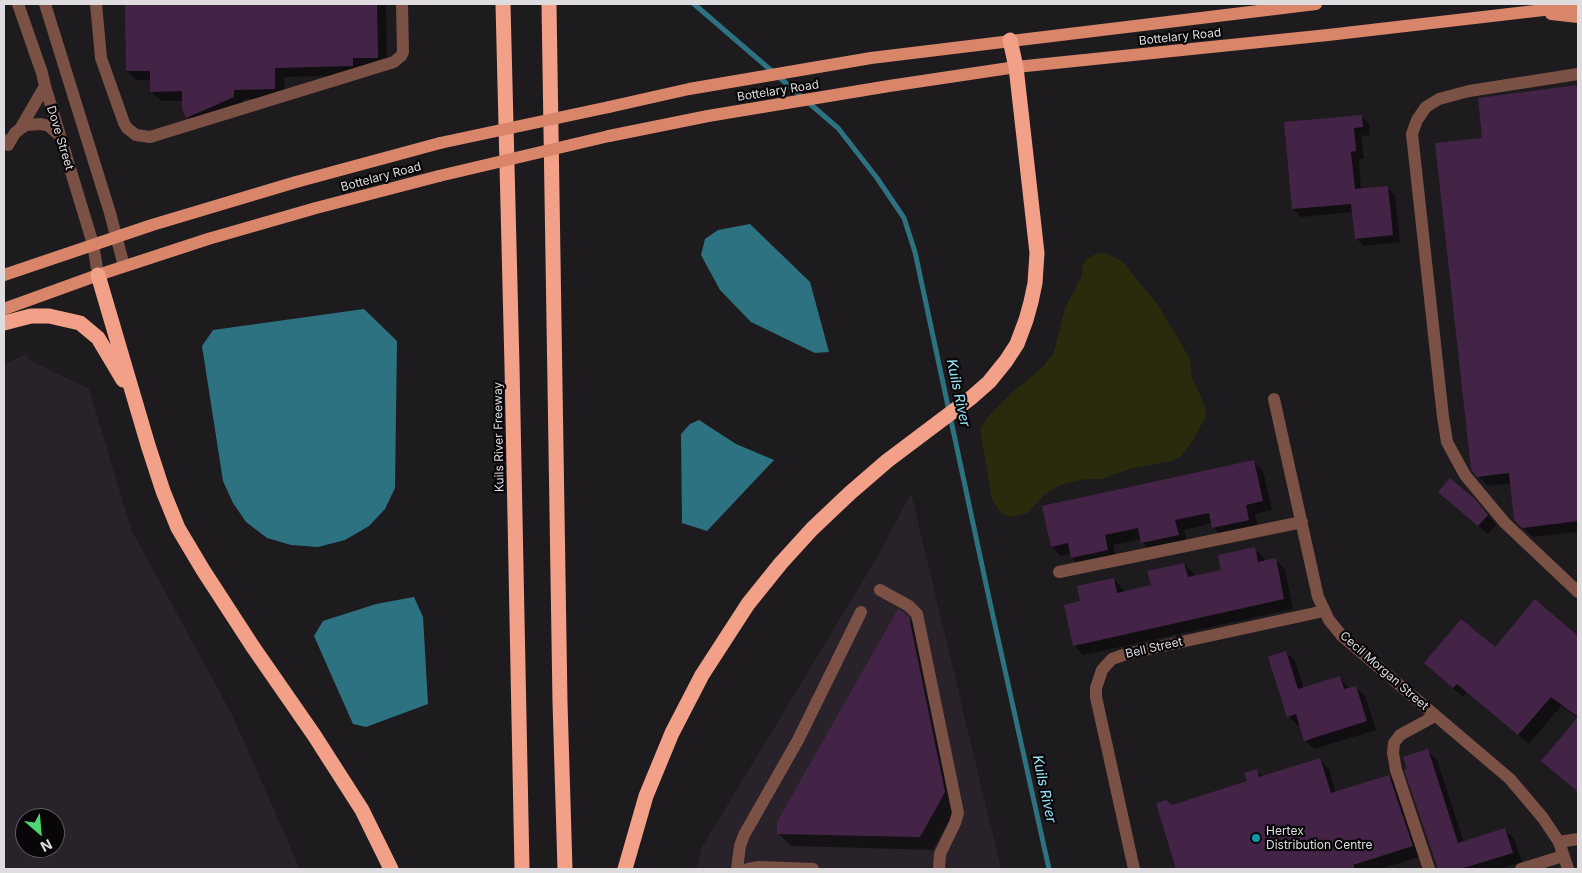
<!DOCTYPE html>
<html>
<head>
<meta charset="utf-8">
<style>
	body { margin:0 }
	#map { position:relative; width:1582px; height:873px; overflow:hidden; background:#1e1b1f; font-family:Inter,sans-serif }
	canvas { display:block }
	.frame { position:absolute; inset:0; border:5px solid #dedcde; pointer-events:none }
	.north { position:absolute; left:15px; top:808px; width:50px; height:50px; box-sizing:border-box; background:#080608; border:1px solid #5e5c5e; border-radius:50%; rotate:153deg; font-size:14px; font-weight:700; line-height:20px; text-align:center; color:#dedcde }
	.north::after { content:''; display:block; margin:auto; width:18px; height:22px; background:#4ed675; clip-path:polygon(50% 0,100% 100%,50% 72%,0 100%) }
</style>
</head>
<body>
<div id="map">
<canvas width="1582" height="873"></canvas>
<div class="frame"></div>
<div class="north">N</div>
</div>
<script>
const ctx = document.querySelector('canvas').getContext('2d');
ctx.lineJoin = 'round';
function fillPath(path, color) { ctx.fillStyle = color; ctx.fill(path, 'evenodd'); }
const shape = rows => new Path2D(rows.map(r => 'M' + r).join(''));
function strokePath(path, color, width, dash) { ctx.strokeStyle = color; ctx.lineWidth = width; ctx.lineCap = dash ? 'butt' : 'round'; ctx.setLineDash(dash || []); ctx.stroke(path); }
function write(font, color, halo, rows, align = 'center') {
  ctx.font = font + ' Inter,sans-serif'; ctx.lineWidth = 4.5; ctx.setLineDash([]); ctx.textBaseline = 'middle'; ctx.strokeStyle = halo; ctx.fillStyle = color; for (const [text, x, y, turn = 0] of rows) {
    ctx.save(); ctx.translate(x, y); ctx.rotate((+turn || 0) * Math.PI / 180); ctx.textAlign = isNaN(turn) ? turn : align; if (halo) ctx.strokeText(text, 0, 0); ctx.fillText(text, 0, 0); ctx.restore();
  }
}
const built = shape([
	[27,354,29,360,89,389,131,529,232,715,300,869,4,869,4,364],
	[25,818,55,818,55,848,25,848],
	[911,493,1001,869,696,869,702,847,878,556]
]);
const green = shape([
	[1105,253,1122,261,1158,305,1190,359,1192,377,1206,409,1205,418,1192,442,1181,456,1173,461,1129,469,1102,479,1085,479,1060,485,1045,494,1027,513,1010,517,1002,514,992,500,980,429,988,417,1015,390,1043,367,1054,352,1065,308,1082,276,1082,267,1087,259,1096,254]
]);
const water = shape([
	[750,224,810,282,829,352,815,353,751,322,720,290,701,255,705,239,718,230],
	[364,309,397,341,395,488,385,509,369,526,345,540,318,547,291,545,267,538,246,522,233,503,223,481,202,346,213,330],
	[699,420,736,444,774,460,707,531,682,523,681,434,690,424],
	[414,597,423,617,428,704,366,727,353,724,314,636,323,621,376,604]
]);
const shadow = shape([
	[126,4,386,4,387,67,362,75,284,77,285,98,243,99,243,107,196,126,187,117,183,101,161,101,151,92,151,80,137,80,127,71],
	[1578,86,1578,532,1533,537,1515,520,1511,483,1488,486,1478,476,1484,139,1512,94],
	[1361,116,1369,124,1370,135,1361,136,1364,159,1359,159,1361,190,1387,187,1395,195,1400,242,1364,246,1356,238,1353,212,1301,217,1293,209],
	[1254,462,1263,471,1272,510,1255,514,1258,529,1223,537,1213,527,1212,523,1184,530,1188,545,1152,552,1143,543,1142,539,1113,545,1117,560,1081,567,1072,558,1071,554,1061,556,1052,547],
	[1450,502,1483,509,1496,525,1488,534],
	[1254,548,1264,558,1265,562,1275,559,1285,569,1293,609,1083,655,1074,645,1082,602,1114,579,1123,589,1124,593,1152,586,1184,564,1194,574,1194,577,1222,571],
	[1535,601,1578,637,1578,718,1561,706,1529,744,1467,692,1463,697,1425,663,1495,649],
	[908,618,921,631,958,805,933,850,791,846,778,833],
	[1286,652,1295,661,1304,689,1340,678,1350,689,1356,687,1365,696,1376,730,1314,749,1305,740,1300,724,1297,725,1288,716],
	[1578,718,1578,792,1543,761],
	[1427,750,1437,760,1464,843,1505,830,1514,839,1522,862,1499,869,1439,869,1406,771],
	[1319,759,1329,769,1336,793,1389,776,1398,786,1422,856,1380,869,1178,869,1157,804,1172,806,1248,782,1256,770,1263,777]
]);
const stream = shape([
	[694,4,838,128,877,178,904,218,915,252,989,598,1049,869]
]);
const building = shape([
	[125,4,377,4,378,58,353,58,353,66,275,68,275,89,234,90,234,97,186,118,182,109,182,91,150,92,150,71,126,71],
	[1578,85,1578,507,1577,507,1578,521,1522,528,1514,520,1509,473,1477,477,1471,469,1435,143,1482,138,1478,98],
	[1362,115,1363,127,1354,128,1356,151,1351,152,1355,189,1388,186,1393,235,1355,239,1351,204,1292,209,1284,122],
	[1254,460,1263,501,1246,505,1249,520,1212,528,1209,513,1175,520,1179,535,1141,543,1138,528,1105,535,1108,550,1071,558,1068,543,1051,547,1042,506],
	[1450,478,1474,498,1488,515,1478,526,1438,492],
	[1255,547,1258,562,1276,558,1284,599,1073,646,1064,605,1080,601,1077,586,1114,578,1117,593,1151,585,1147,571,1184,563,1188,577,1221,570,1218,555],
	[1535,599,1578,636,1578,792,1541,761,1578,717,1551,697,1518,735,1457,684,1453,688,1424,663,1461,619,1495,647],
	[898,609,909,617,945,792,920,837,777,834,777,822],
	[1286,651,1298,689,1340,676,1344,689,1356,686,1367,721,1304,741,1296,714,1287,717,1268,657],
	[1428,749,1458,843,1505,828,1513,853,1460,869,1438,869,1404,770,1407,769,1403,757],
	[1320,758,1331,793,1389,775,1413,846,1353,865,1355,869,1176,869,1156,803,1166,800,1172,805,1247,781,1244,773,1257,769,1259,777]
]);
const minor = shape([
	[18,4,42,73,45,86,93,244,98,275],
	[45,4,110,213,124,266],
	[96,4,101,58,124,123,127,128,136,135,150,137,394,62,401,56,403,52,402,4],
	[1578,74,1469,91,1439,99,1426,107,1417,120,1412,134,1443,417,1447,442,1465,475,1505,523,1578,592],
	[20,129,26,125,41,124,49,126,59,135],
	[4,140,8,145,15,133,20,129,45,86],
	[1274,399,1318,597,1329,620,1342,636,1510,779,1543,818,1559,842,1568,869],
	[1059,572,1302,522],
	[880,590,909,606,917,614,958,813,955,823,940,854,939,869],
	[1559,842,1578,839],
	[737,869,740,846,744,835,798,740,861,612],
	[748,869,759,867,813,869],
	[1134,869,1096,697,1096,688,1102,670,1112,659,1126,654,1324,611],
	[1429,869,1396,770,1393,753,1394,743,1400,735,1435,716],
	[1521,869,1563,856]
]);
const major = shape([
	[1551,14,1578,17],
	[609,107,689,89,871,58,1316,4],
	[609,136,708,116,889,86,1016,67,1328,35,1578,6],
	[4,275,152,225,296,182,440,143],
	[4,309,98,275,208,239,316,208,439,176]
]);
const highway = shape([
	[503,4,512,366,522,869],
	[549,4,560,702,565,869],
	[98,275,148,445,163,491,178,528,203,570,253,647,314,735,362,810,391,869],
	[4,323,31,316,49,316,80,323,98,338,123,380],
	[625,869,646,796,672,733,702,675,748,604,781,563,812,529,850,493,887,461,972,397,989,382,1006,361,1017,344,1026,320,1031,302,1035,283,1037,253,1016,67,1010,40]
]);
const majorBridge = shape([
	[440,143,609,107],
	[439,176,609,136]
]);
const markers = [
	[1256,838,5,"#0f9aa8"]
];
const streetNames = [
	["Bottelary Road",1180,37,-6],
	["Bottelary Road",778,91,-9],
	["Dove Street",60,138,73],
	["Bottelary Road",381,177,-15],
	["Kuils River Freeway",499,437,-91],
	["Bell Street",1154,648,-13],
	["Cecil Morgan Street",1384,671,41]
];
const poiNames = [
	["Hertex",1266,831],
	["Distribution Centre",1266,845]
];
const waterNames = [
	["Kuils River",958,393,78],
	["Kuils River",1044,789,78]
];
fillPath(built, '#29222a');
fillPath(green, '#2a2b0c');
fillPath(water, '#2d7280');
fillPath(shadow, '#0007');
strokePath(stream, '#2d7280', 5);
fillPath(building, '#442446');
strokePath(minor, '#7a5144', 12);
strokePath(major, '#d9856a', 12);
strokePath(highway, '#f2a087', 15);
strokePath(majorBridge, '#d9856a', 12);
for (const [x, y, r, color] of markers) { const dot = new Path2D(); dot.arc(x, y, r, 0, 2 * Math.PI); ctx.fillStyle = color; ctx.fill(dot); strokePath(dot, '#080608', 2); }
write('12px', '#dedcde', '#080608', streetNames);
write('12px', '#dedcde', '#080608', poiNames, 'left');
write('italic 14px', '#96e5f7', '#080608', waterNames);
</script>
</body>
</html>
